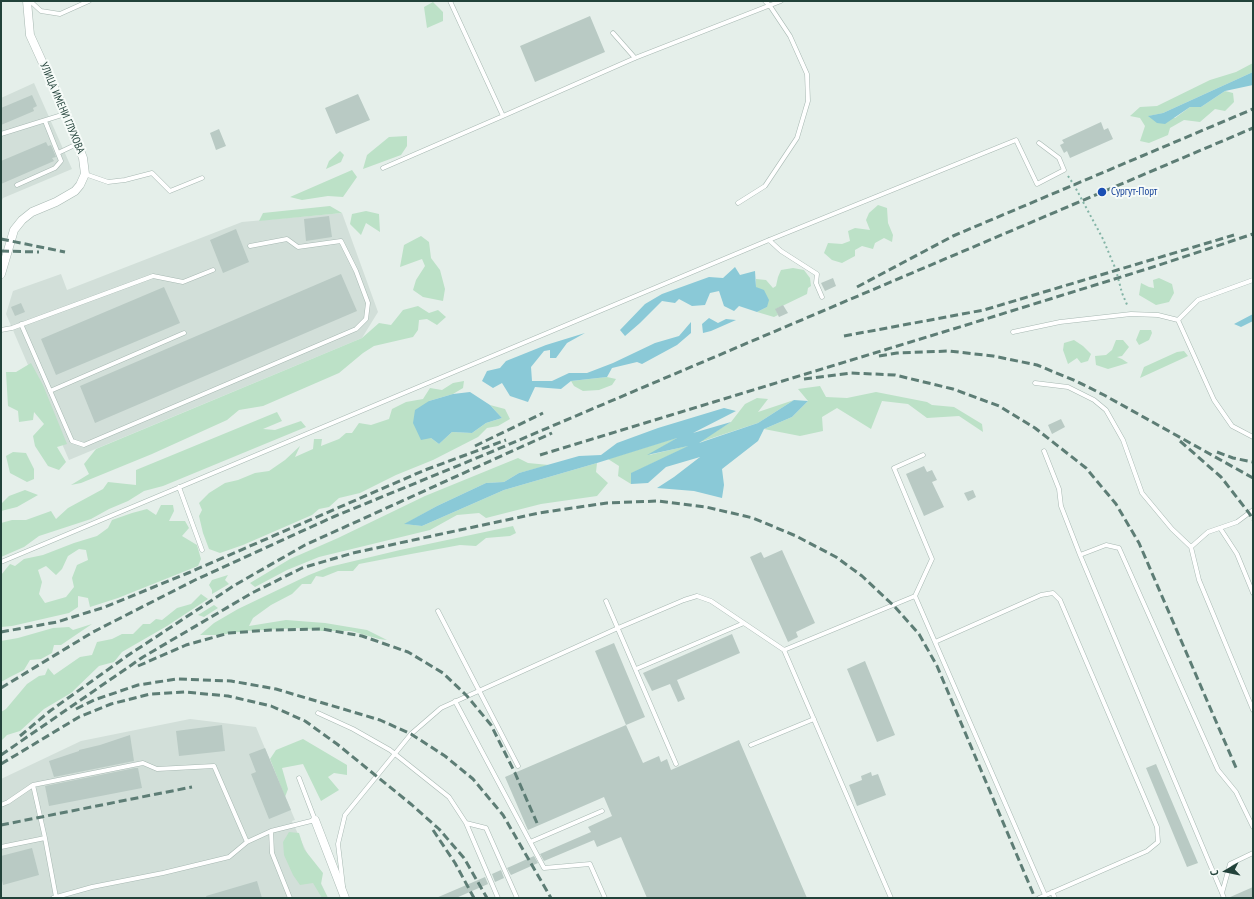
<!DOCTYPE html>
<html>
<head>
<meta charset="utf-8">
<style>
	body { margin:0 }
	#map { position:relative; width:1254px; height:899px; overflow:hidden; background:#e5efea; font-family:"PT Sans Narrow",sans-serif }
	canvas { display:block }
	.frame { position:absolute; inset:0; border:2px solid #22423a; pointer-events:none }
	.north { position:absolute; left:1206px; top:851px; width:40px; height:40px; -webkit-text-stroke:3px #f6fbf8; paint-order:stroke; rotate:261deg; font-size:11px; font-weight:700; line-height:16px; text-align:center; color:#22423a }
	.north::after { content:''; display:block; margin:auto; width:14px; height:18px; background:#22423a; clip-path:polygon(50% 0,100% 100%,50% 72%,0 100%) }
</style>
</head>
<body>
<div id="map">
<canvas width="1254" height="899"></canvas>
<div class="frame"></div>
<div class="north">С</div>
</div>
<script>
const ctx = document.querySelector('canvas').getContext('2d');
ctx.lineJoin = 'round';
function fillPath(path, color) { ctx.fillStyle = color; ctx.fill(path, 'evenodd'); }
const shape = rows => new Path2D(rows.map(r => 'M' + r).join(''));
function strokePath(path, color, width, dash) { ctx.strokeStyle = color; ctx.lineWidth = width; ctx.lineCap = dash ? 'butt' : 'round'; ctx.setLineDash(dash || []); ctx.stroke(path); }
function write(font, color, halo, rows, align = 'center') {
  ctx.font = font + ' "PT Sans Narrow",sans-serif'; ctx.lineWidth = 4; ctx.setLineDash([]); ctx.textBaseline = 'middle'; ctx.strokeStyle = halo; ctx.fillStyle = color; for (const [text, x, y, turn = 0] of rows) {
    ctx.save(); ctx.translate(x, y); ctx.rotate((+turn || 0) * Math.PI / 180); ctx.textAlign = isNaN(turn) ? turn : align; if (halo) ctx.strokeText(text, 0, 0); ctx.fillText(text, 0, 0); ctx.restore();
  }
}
const built = shape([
	[34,83,72,169,3,198,1,202,1,98],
	[342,213,378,312,362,338,69,460,6,314,13,291,61,274,67,290,242,222],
	[190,719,256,727,295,820,292,821,328,898,1,898,1,779,81,741]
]);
const green = shape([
	[433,2,443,12,443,21,427,28,424,7],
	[1253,63,1253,72,1163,113,1149,116,1175,118,1190,107,1201,107,1225,91,1233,93,1234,102,1225,111,1215,109,1200,122,1184,120,1170,128,1168,135,1149,143,1140,141,1145,126,1140,118,1130,116,1140,107,1157,106,1210,80,1236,72],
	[407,136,407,146,401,155,363,169,367,155,389,137],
	[340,151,344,155,341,162,326,169,329,161],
	[352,170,357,177,343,197,328,196,302,200,290,197],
	[878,205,887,208,888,223,893,235,892,242,884,238,875,243,873,249,862,246,855,250,855,256,842,263,832,260,824,253,828,243,842,244,850,241,848,231,855,228,870,230,866,220,869,213],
	[330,206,342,213,259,221,263,213],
	[366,211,379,214,380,232,366,223,361,235,350,224,352,214],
	[421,236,429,242,431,258,440,270,445,289,443,301,423,297,413,290,416,280,425,266,422,259,400,267,404,245],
	[793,268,804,270,810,278,811,286,808,288,807,294,776,309,778,315,774,317,757,312,767,307,756,287,756,279,766,280,773,288,776,286,778,277,781,270],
	[1159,278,1172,284,1174,293,1169,302,1156,305,1139,295,1141,283,1149,287,1154,288,1153,280],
	[418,306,429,313,438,310,446,317,437,325,427,319,419,320,418,330,413,337,374,346,363,353,339,373,263,406,239,410,227,420,152,454,81,483,71,485,89,474,84,464,96,449,362,338,379,323,391,325,403,310],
	[1140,330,1151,330,1152,333,1149,340,1139,345,1136,340],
	[1074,340,1083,346,1091,354,1088,361,1081,363,1077,358,1068,364,1063,350,1064,343],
	[1116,340,1123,340,1129,347,1122,356,1117,357,1122,359,1128,363,1108,369,1096,365,1095,356,1106,355,1112,350],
	[1184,351,1188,356,1140,378,1144,367,1177,352],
	[31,363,43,385,67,444,57,447,66,462,59,470,48,466,35,446,33,436,44,424,34,412,33,420,19,422,18,411,8,406,6,372,16,372],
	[607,377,616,379,612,385,599,390,583,391,574,386,571,381],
	[464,381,463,388,453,394,429,401,431,438,439,444,452,432,472,433,486,423,502,418,490,405,505,409,510,419,498,426,487,428,478,437,433,460,396,475,360,493,339,498,329,507,319,509,312,515,243,545,220,553,209,549,203,533,199,516,202,510,199,503,209,493,225,483,238,480,255,473,269,471,285,460,300,446,295,457,313,449,314,439,322,439,321,446,339,439,346,433,352,433,359,423,371,425,389,419,392,409,406,402,423,399,430,388,442,390,453,383],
	[820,386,826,397,847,398,876,392,927,402,932,405,954,407,982,424,983,432,959,416,927,418,908,404,882,401,871,429,837,408,822,417,823,431,800,436,764,429,792,417,808,401,798,389],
	[757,398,768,399,758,412,794,400,758,423,697,443,731,422,745,404],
	[277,412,282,421,263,429,275,430,301,421,306,427,163,486,144,491,128,501,109,509,91,519,39,536,24,547,1,557,1,523,12,520,26,520,51,511,56,519,68,508,103,489,108,482,136,485,136,470],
	[679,437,649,455,691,445,632,473,631,484,618,476,619,466,608,459],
	[13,452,26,453,34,469,34,479,27,482,10,473,6,456],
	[518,458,528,463,549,465,519,473,504,482,486,483,437,506,405,524,422,526,504,490,597,463,596,472,608,483,597,496,541,504,486,518,479,513,457,515,430,530,319,557,287,570,255,587,250,583,290,559,338,538,425,496],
	[25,490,38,495,17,507,1,511,1,504,9,496],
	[161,505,173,505,174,511,169,521,185,521,189,528,182,536,197,545,201,559,198,566,118,598,90,607,88,598,78,596,78,607,69,613,12,626,1,627,1,597,2,587,1,586,1,575,10,564,15,566,24,559,43,555,74,543,97,536,108,528,112,520,132,513,147,509,156,515],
	[79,549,86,550,88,560,77,565,72,578,74,587,66,597,45,603,39,594,42,582,38,570,46,566,56,575,62,569,68,556],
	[513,526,516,533,510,536,486,538,476,546,460,545,411,554,359,564,353,571,338,571,323,577,316,576,311,584,302,584,292,594,271,605,253,618,249,626,286,620,325,623,367,630,387,640,379,639,351,631,322,631,301,628,245,631,220,635,200,635,214,623,238,609,309,575,329,567,400,550],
	[228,575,225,580,229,584,212,594,212,590,209,585,212,580],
	[201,594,208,599,167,626,122,652,114,662,99,666,71,693,44,709,20,731,7,735,1,741,1,712,6,709,27,684,39,676,45,675,48,668,54,675,80,657,92,655,97,642,112,639,122,634,133,634,143,624,150,624,156,619,162,620,177,608,191,604],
	[214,605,218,608,204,617,198,615],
	[92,624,61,645,54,645,52,653,41,659,30,660,24,670,10,677,1,682,1,641,18,638,53,628,69,627,73,630],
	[303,739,347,765,347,775,334,773,328,777,339,790,321,801,303,764,282,768,288,789,285,797,270,759,276,750],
	[289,832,299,833,304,849,323,873,321,884,328,898,322,898,313,883,300,885,293,875,284,855,283,842]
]);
const water = shape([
	[1253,72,1253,85,1225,91,1201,107,1190,107,1165,124,1157,123,1148,116,1163,113],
	[735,267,740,275,755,271,756,287,764,290,769,300,767,307,757,312,739,306,734,311,724,306,719,291,710,293,705,305,692,306,679,299,675,303,662,301,640,323,625,336,620,330,645,304,662,294,709,277,723,278],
	[1253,314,1253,321,1241,327,1234,324],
	[709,318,718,323,726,319,736,320,711,331,703,333,702,324],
	[691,322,691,333,677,345,642,364,637,362,612,368,607,377,571,381,561,389,535,387,528,402,510,396,502,383,493,388,482,381,487,371,500,368,506,361,546,345,585,333,567,343,556,358,550,358,550,350,544,351,531,367,532,381,552,381,569,373,587,373,613,363,655,343,679,336],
	[470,392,490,405,502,418,486,423,472,433,452,432,439,444,431,438,421,440,413,423,415,410,429,401,453,394],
	[794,400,808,401,792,417,764,429,758,441,722,469,724,485,722,498,694,491,657,488,674,477,700,457,666,467,648,483,631,484,631,473,688,446,647,455,677,438,597,463,504,490,422,526,404,524,437,506,486,483,504,482,519,473,579,456,601,455,617,443,658,428,724,408,736,411,693,433,731,422,699,443,758,423]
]);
const building = shape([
	[590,16,605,52,535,82,520,46],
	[358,94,370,120,336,134,325,108],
	[32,95,37,106,33,108,34,111,1,125,1,108],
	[1101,122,1104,130,1108,128,1113,139,1070,158,1067,151,1064,153,1060,145,1064,143,1062,140],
	[219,129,226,146,216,150,210,133],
	[46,142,48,146,51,145,56,157,52,158,54,161,1,184,1,161],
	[329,216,332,237,306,241,304,219],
	[236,229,249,262,223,273,210,240],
	[341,274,357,311,95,423,80,386],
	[833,278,836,286,825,291,821,283],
	[164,287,180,323,56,375,41,339],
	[21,303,25,312,15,316,11,307],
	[783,305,788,313,779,317,775,309],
	[1061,419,1065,427,1052,434,1048,425],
	[924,466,927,472,932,470,937,480,932,482,944,507,924,516,906,474],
	[973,490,976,497,968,501,964,493],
	[782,550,815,623,796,632,798,637,788,642,750,557,761,552,764,558],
	[732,634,740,653,677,680,685,699,678,702,670,684,652,691,643,673],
	[614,643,645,717,626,725,595,651],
	[865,661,895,735,877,742,847,669],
	[222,725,225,751,179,756,176,731],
	[626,725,643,763,659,756,661,762,667,759,671,770,739,740,807,898,647,898,621,837,597,847,594,840,544,861,540,854,591,832,588,827,612,816,604,797,528,830,505,777],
	[130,735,134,761,54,777,49,761,79,751,79,750,100,745],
	[265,748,291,810,269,819,251,774,256,772,249,754],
	[1156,764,1198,863,1187,867,1146,768],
	[135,768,138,768,142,788,49,806,45,786],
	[871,772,872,776,878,774,886,795,857,806,849,785,862,780,861,776],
	[32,848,39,875,3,885,1,876,1,856],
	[534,856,538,863,511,875,507,868],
	[501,870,504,878,495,882,492,874],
	[485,877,488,884,456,898,436,898],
	[257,881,262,898,207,898,206,896],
	[1253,887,1253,898,1228,898]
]);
const path = shape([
	[1068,176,1074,185,1103,239,1116,270,1122,293,1128,307]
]);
const lane = shape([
	[30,1,41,11,60,14,89,1],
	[450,1,503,116,635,58,781,1],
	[613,33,635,58],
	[1,134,65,114],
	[58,153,77,144],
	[383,168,503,116],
	[85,174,108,182,125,180,152,173,170,191,202,178],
	[17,185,55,168,61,161,45,121],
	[738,203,765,186,797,138,808,101,807,74,790,36,770,6,765,1],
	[769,240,781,251,817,274,816,283,822,297],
	[1178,320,1214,400,1232,426,1253,437],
	[1178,320,1198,300,1253,280],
	[21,324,72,441,84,445,356,329,366,319,368,303,356,271,341,241,298,247,287,239,250,246],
	[1,330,12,328,153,276,183,282,213,270],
	[1013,332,1060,322,1131,314,1158,315,1178,320],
	[1035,383,1068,387,1094,400,1106,410,1123,440,1142,493,1172,529,1191,547],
	[50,391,184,333],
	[1044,451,1059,489,1061,506,1080,555,1222,893],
	[179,487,202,550],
	[1253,510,1237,522,1208,532,1191,547,1199,580,1253,710],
	[1220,528,1237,554,1253,593],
	[1080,555,1106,545,1119,548,1218,770,1236,792,1253,827],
	[1,562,769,240,1016,140,1037,184,1064,170,1059,158,1039,143],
	[915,596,932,559,894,468,923,455],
	[606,601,676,764],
	[438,611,518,766],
	[935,642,1041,595,1053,593,1060,600,1157,827,1158,842,1147,851,1039,898],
	[784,650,915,596,1045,895],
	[636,669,744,623],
	[455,701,544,868,590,864,605,898],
	[318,713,353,729,390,750,449,797,466,823,498,898],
	[751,745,814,719],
	[33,785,45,838],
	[1,805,8,802,33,785,143,763,157,769,214,766,247,842],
	[466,823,486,828,517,898],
	[271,831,272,853,290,898],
	[530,842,602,811],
	[1,847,45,838,56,897],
	[343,886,338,844,345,815,411,734,441,708,618,628,684,600,697,596,711,601,784,650,891,898],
	[1052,892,1055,898],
	[53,898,92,887,163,873,229,857,247,842,271,831,315,820,299,778],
	[1224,898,1222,893,1230,864,1253,853]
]);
const street = shape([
	[1,274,14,230,22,220,32,212,56,202,75,191,80,185,85,174,83,158,66,114,30,35,27,1],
	[315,820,345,898]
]);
const rail = shape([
	[1,239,65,252],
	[1,251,39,252],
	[857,287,953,236,1253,109],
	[844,336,984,310,1234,235],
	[879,356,897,353,949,351,993,356,1037,365,1076,381,1104,395,1253,478],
	[804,379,851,373,895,375,953,389,999,406,1035,428,1086,468,1116,504,1139,543,1237,770],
	[1180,441,1221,477,1249,513,1253,520],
	[475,446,543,413],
	[1217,452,1233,458,1253,462],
	[540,455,963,326,1150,268,1253,234],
	[1,632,57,622,105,607,188,573,425,470,506,440],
	[138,666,186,645,229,633,271,630,322,629,362,636,408,652,443,673,467,696,491,725,515,773,537,823],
	[1,688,93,632,195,580,333,517,484,455,1253,128],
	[76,709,94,700,138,685,177,679,231,681,276,689,380,720,411,734,445,756,473,779,503,815,551,898],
	[20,736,50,711,127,656,235,585,305,545,552,433],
	[1,755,143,657,252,593,302,568,353,553,539,513,607,503,658,501,706,507,753,518,796,536,836,557,862,576,894,606,919,634,937,666,1035,898],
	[1,764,79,717,111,704,150,694,185,692,228,696,271,706,305,721,337,744,412,805,439,829,464,858,487,898],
	[1,825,192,787],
	[433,830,455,863,474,898]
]);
const markers = [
	[1102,192,5,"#1a4fb4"]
];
const streetNames = [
	["УЛИЦА ИМЕНИ ГЛУХОВА",62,108,67]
];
const transitNames = [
	["Сургут-Порт",1111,192]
];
fillPath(built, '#d2dfd9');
fillPath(green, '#bce1c7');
fillPath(water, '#8ac9d7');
fillPath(building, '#b9cac4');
strokePath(lane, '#a7b8b2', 5);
strokePath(street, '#a7b8b2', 9);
strokePath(path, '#83b4a6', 2, [2, 3]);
strokePath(lane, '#fff', 4);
strokePath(street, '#fff', 8);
strokePath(rail, '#5d7d75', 3, [8, 4]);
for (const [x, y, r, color] of markers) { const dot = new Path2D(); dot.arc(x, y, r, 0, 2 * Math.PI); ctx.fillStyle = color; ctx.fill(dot); strokePath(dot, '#f6fbf8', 1.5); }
write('11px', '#22423a', '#f6fbf8', streetNames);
write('11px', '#164399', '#f6fbf8', transitNames, 'left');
</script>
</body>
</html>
